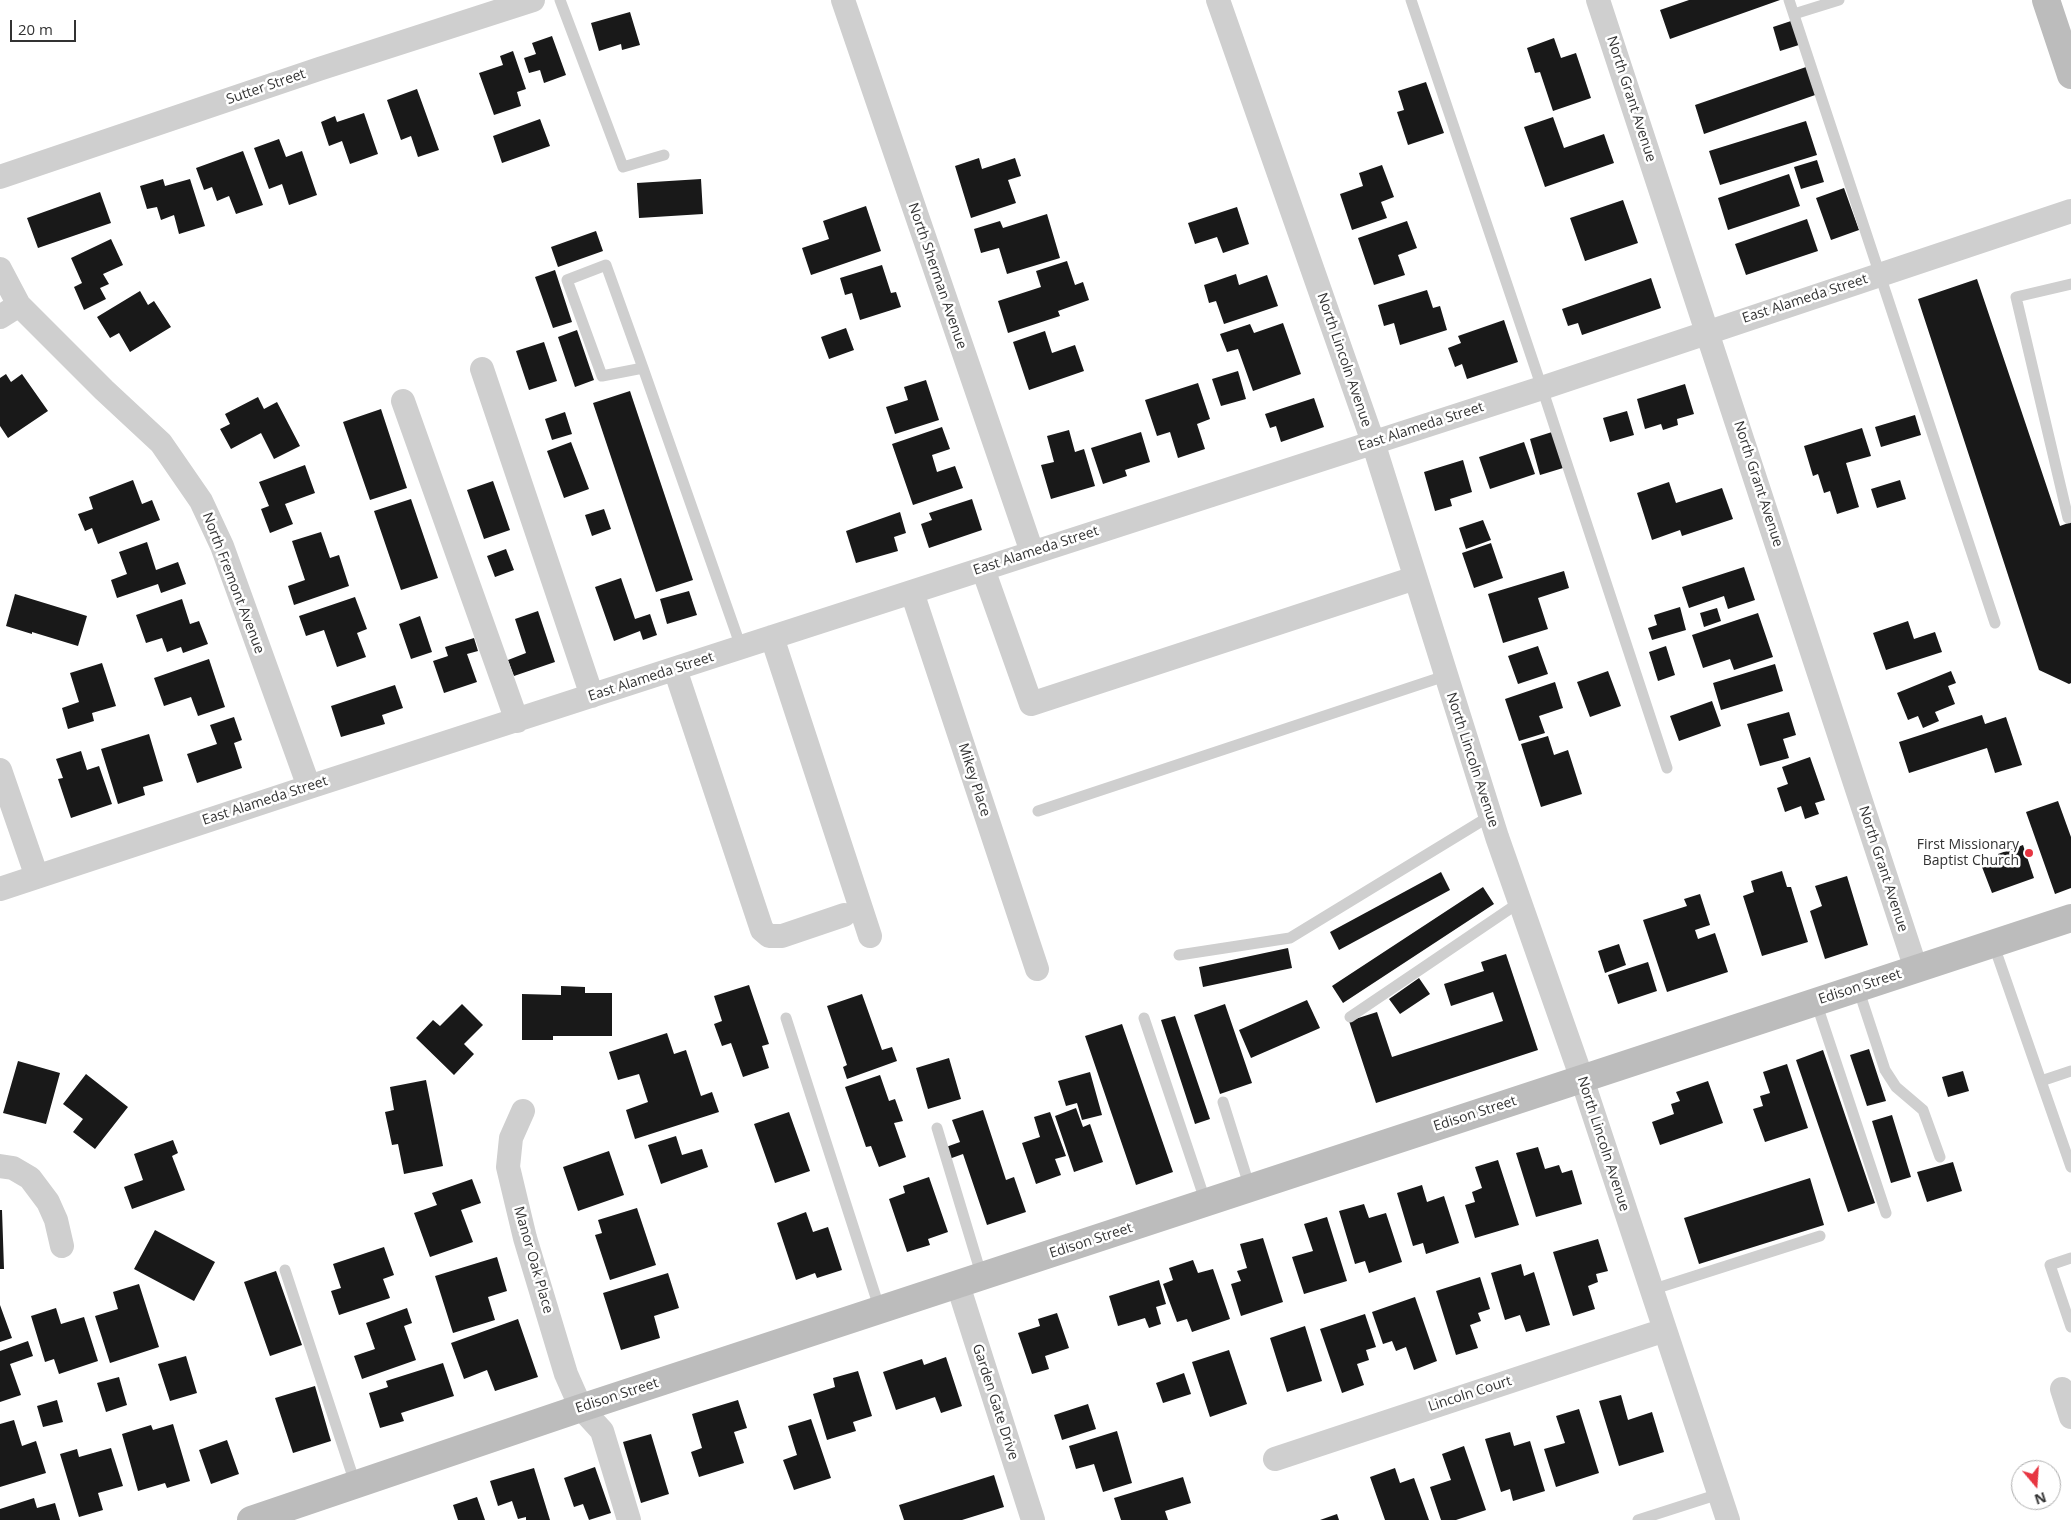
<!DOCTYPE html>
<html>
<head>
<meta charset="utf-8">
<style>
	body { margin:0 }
	#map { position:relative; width:2071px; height:1520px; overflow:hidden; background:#fff; font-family:"Open Sans",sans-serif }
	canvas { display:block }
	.north { position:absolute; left:2011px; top:1460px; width:50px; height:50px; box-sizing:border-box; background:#fff; border:1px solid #adadad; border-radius:50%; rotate:162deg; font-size:14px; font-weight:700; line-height:20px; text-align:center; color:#323232 }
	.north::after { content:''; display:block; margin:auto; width:18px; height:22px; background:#e73541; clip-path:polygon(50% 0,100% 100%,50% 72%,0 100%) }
	.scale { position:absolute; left:10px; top:20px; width:66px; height:22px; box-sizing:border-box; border:2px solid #323232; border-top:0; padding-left:6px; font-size:15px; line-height:18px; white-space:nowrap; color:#323232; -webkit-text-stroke:4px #fff; paint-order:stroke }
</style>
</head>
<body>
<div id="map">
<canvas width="2071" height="1520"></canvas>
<div class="north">N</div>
<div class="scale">20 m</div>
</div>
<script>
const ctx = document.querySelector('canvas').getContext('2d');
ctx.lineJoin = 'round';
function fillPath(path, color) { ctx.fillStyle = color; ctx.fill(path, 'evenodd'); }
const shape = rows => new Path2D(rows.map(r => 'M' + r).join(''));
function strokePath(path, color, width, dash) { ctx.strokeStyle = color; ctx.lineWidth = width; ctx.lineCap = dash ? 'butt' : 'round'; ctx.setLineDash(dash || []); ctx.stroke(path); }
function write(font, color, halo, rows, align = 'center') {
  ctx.font = font + ' "Open Sans",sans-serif'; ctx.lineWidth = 5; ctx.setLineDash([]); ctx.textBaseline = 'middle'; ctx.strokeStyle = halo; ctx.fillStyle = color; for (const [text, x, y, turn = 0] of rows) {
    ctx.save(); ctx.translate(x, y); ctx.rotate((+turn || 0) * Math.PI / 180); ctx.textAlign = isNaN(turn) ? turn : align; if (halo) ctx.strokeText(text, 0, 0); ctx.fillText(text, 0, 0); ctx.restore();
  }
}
const building = shape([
	[1689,0,1780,0,1670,39,1660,10],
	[630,12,640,45,622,50,621,44,599,51,591,23],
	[1794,20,1802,44,1780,51,1773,27],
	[552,36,566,75,544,83,540,70,529,73,524,58,536,54,532,43],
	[1554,38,1561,58,1576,53,1591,98,1553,111,1540,72,1535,73,1527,48],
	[513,51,526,89,517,92,521,106,494,115,479,73,503,65,500,56],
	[1809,66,1818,94,1704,134,1695,105],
	[1426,82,1444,133,1408,145,1397,112,1404,110,1398,91],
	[417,89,439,150,418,157,411,136,401,140,387,100],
	[364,113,378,154,350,164,342,141,329,146,321,122,335,116,337,122],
	[1553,117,1564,148,1604,134,1614,163,1545,187,1524,127],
	[540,119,550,146,502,163,493,136],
	[1806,121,1817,155,1720,185,1709,151],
	[279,139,286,157,302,151,317,195,289,205,282,184,269,189,254,148],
	[243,151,263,205,236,214,229,196,217,201,212,187,204,190,196,168],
	[979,158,982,169,1015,158,1021,176,1008,180,1016,203,971,218,955,166],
	[1817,160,1824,182,1801,189,1794,167],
	[1382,165,1394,197,1381,202,1387,218,1352,230,1340,194,1363,186,1359,173],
	[1789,174,1800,206,1728,230,1718,198],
	[163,179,165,186,190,179,205,226,179,234,174,215,161,220,157,207,147,209,140,186],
	[701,179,703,214,639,218,637,183],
	[1844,188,1859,230,1831,240,1816,198],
	[100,192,111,223,38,248,27,218],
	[1623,200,1638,243,1585,261,1570,218],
	[866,206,881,251,811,275,802,248,829,239,823,221],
	[1237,207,1249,244,1223,253,1217,237,1195,244,1188,223],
	[1047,214,1060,258,1007,274,999,248,981,253,974,229,1000,221,1003,228],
	[1807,219,1818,251,1746,275,1735,244],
	[1407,221,1417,248,1398,255,1405,275,1374,285,1358,238],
	[596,231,603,251,558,267,551,247],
	[111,239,123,265,103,274,109,284,100,288,106,299,84,310,74,287,82,283,71,258],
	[1067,261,1075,285,1083,282,1089,300,1058,311,1060,316,1008,333,998,301,1041,287,1036,271],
	[882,265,891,293,896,292,901,307,860,320,852,293,845,295,840,278],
	[555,270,572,322,553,328,535,277],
	[1236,274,1239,285,1267,275,1278,306,1224,324,1216,301,1209,303,1204,285],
	[1651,278,1661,308,1582,335,1578,323,1568,326,1562,309],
	[1977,279,2060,526,2071,522,2071,683,2069,684,2039,670,1918,299],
	[1427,290,1433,308,1440,306,1447,330,1400,345,1394,323,1384,326,1378,305],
	[140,291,148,305,154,301,171,327,130,352,119,333,110,338,97,317],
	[1504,320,1518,362,1467,379,1462,364,1455,367,1448,348,1461,343,1458,336],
	[1283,323,1301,374,1253,391,1238,349,1227,352,1220,334,1250,324,1254,333],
	[846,328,854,350,829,359,821,337],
	[577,330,594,380,575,387,558,337],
	[1045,331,1052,353,1075,345,1084,371,1029,390,1013,342],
	[544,342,557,381,529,390,516,351],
	[1238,371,1246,399,1221,406,1212,379],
	[6,374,11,382,22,374,48,411,8,438,0,426,0,378],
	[926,380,939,420,895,434,886,407,908,400,904,387],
	[1198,383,1210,419,1197,424,1205,449,1178,458,1170,432,1157,436,1145,400],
	[1685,384,1694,414,1677,419,1678,425,1663,430,1661,424,1645,429,1637,399],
	[630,391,693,580,656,592,593,403],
	[258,397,264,409,277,402,300,446,274,459,261,433,231,449,220,429,230,424,225,414],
	[1314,398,1324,427,1281,442,1276,426,1270,428,1265,414],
	[381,409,407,488,370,500,343,422],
	[1627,411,1634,435,1610,442,1603,418],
	[565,412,572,434,552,440,545,419],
	[1915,415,1921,435,1881,447,1875,427],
	[942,427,950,449,932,455,937,472,955,466,963,488,913,505,892,444],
	[1862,428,1871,456,1846,463,1859,507,1837,514,1830,491,1824,493,1818,474,1813,476,1804,446],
	[1069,430,1075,452,1084,449,1095,486,1051,499,1041,465,1054,462,1047,436],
	[1141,432,1150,462,1125,470,1127,476,1103,484,1091,448],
	[1552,432,1563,468,1540,475,1530,439],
	[571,442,589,489,564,498,547,451],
	[1524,442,1535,474,1490,489,1479,457],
	[1463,460,1472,492,1450,499,1452,506,1435,511,1424,472],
	[305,465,315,493,285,504,293,524,270,533,261,509,269,506,259,482],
	[133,480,142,504,152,500,160,520,98,544,92,528,85,531,78,514,93,509,89,497],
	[1900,480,1906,499,1877,508,1871,489],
	[493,481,510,530,484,539,467,490],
	[1669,482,1676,503,1722,488,1733,519,1682,536,1680,530,1652,540,1637,493],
	[411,499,438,578,401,590,374,511],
	[972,499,982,530,929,548,921,524,932,520,929,513],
	[604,509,611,529,592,536,585,515],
	[900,512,906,533,894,537,898,551,856,563,846,531],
	[1483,520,1491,540,1466,549,1459,528],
	[321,532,330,558,339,555,349,586,294,605,288,586,305,580,292,541],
	[147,542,156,570,178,562,186,584,161,593,158,584,117,598,111,580,127,574,119,552],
	[1491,543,1503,578,1474,588,1462,553],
	[506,549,514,570,495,577,487,556],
	[1744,567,1755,600,1728,609,1724,596,1689,608,1682,587],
	[1564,571,1569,588,1538,598,1548,629,1503,643,1488,594],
	[621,578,635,619,650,614,657,635,643,640,640,631,614,641,595,587],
	[689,591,697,615,667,624,660,599],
	[15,594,87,616,78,646,32,632,32,634,6,626],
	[355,597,367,629,357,633,366,657,337,667,324,630,306,636,299,616],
	[182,599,190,624,199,621,208,644,183,653,181,647,167,652,162,638,146,643,136,615],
	[1680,607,1686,630,1652,640,1648,628,1657,625,1654,615],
	[1717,608,1721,621,1704,627,1700,613],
	[538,611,555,662,514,676,508,660,526,653,515,619],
	[1758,613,1773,657,1734,670,1730,659,1703,668,1692,635],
	[420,616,432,652,411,659,399,624],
	[1908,621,1914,639,1935,632,1942,652,1886,670,1873,633],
	[474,638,478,651,467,654,477,682,444,693,433,661,448,656,445,647],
	[1538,646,1548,674,1518,684,1508,656],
	[1666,646,1675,675,1658,681,1649,652],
	[209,659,225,707,198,716,191,697,164,706,154,678],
	[102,663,116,706,92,713,94,721,68,729,62,708,79,702,70,673],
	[1775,664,1783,691,1721,710,1713,683],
	[1608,671,1621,706,1590,717,1577,682],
	[1951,671,1956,683,1948,686,1955,704,1935,712,1939,721,1923,728,1918,716,1908,720,1897,693],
	[1555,682,1563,708,1539,716,1545,733,1519,741,1505,699],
	[395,685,403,708,382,715,385,724,341,737,331,706],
	[1712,701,1721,726,1679,741,1670,716],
	[1789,712,1796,735,1783,739,1789,758,1760,766,1747,724],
	[1982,715,1985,724,2006,717,2022,765,1995,773,1987,748,1909,773,1899,742],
	[234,717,242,740,234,743,242,768,197,783,187,754,217,744,210,725],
	[149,734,163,781,143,787,145,795,118,804,101,749],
	[1548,736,1554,755,1568,750,1582,794,1541,807,1521,744],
	[81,751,87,770,99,766,112,804,71,818,58,779,63,778,56,759],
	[1810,757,1825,800,1815,803,1819,814,1805,819,1801,806,1785,812,1777,788,1788,784,1782,767],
	[2058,801,2071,837,2071,888,2055,894,2026,812],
	[2023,845,2034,878,1992,893,1982,867,2000,860,1998,854],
	[1782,871,1787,887,1791,887,1808,942,1762,956,1743,896,1754,892,1751,881],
	[1441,872,1450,890,1339,950,1330,932],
	[1847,876,1868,945,1825,959,1810,911,1822,906,1815,886],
	[1483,887,1494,904,1343,1003,1332,986],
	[1700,894,1710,925,1695,930,1698,939,1715,933,1728,972,1667,992,1643,920,1687,906,1684,899],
	[1619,944,1626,965,1605,973,1598,951],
	[1288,948,1292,968,1203,987,1199,967],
	[1506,954,1538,1050,1376,1103,1349,1021,1377,1012,1392,1057,1503,1021,1493,992,1451,1006,1444,984,1484,971,1481,962],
	[1648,962,1657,991,1618,1004,1608,975],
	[1419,978,1430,994,1400,1014,1389,999],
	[749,985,769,1044,762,1046,769,1068,743,1077,731,1043,722,1046,714,1024,722,1021,714,996],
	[561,986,585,987,585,993,612,993,612,1036,553,1036,553,1040,522,1040,522,994,561,995],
	[862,994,882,1050,892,1047,897,1061,847,1079,843,1067,847,1065,827,1006],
	[1307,1000,1320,1028,1251,1058,1239,1030],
	[462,1004,483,1025,464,1044,474,1054,454,1075,416,1038,433,1020,440,1026],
	[1225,1004,1252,1083,1220,1094,1194,1015],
	[1175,1016,1210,1119,1195,1124,1161,1020],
	[1122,1024,1173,1172,1136,1185,1085,1036],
	[667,1033,674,1054,686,1050,701,1096,712,1092,719,1112,635,1139,626,1110,648,1102,639,1074,618,1080,609,1052],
	[1869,1049,1886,1101,1867,1106,1850,1055],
	[1823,1050,1875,1203,1848,1212,1796,1060],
	[949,1058,961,1099,928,1109,916,1068],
	[18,1061,60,1073,46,1124,3,1113],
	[1787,1064,1808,1128,1765,1142,1753,1109,1763,1106,1760,1096,1770,1093,1763,1072],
	[1963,1071,1969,1091,1948,1097,1942,1077],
	[1090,1072,1102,1115,1082,1120,1077,1103,1066,1106,1058,1081],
	[86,1074,128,1107,95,1149,73,1132,83,1119,63,1104],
	[880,1075,889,1101,895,1099,903,1121,894,1123,906,1157,879,1167,871,1146,866,1147,845,1087],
	[426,1080,443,1166,404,1174,398,1144,392,1145,385,1112,394,1110,390,1087],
	[1708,1081,1723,1123,1660,1145,1652,1122,1674,1114,1671,1104,1680,1101,1676,1092],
	[1076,1108,1083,1127,1090,1124,1103,1162,1074,1172,1055,1116],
	[983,1110,1006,1180,1014,1177,1026,1212,987,1225,963,1154,949,1159,946,1147,960,1142,952,1120],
	[789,1112,810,1171,775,1183,754,1124],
	[1050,1112,1066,1156,1055,1159,1061,1175,1036,1184,1022,1143,1040,1137,1034,1117],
	[1892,1115,1911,1177,1891,1183,1872,1121],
	[676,1136,682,1155,702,1149,708,1167,661,1184,648,1145],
	[173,1140,178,1153,172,1156,185,1190,132,1209,124,1187,143,1180,134,1154],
	[1538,1147,1545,1169,1559,1165,1562,1173,1572,1170,1582,1204,1536,1217,1516,1153],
	[609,1151,624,1195,578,1211,563,1167],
	[1498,1160,1519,1225,1475,1238,1465,1205,1475,1202,1472,1192,1482,1188,1475,1167],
	[1953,1162,1962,1191,1927,1202,1917,1172],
	[929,1177,948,1232,928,1239,930,1245,907,1252,889,1199,905,1193,903,1186],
	[1810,1178,1824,1225,1699,1264,1684,1218],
	[472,1179,481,1203,461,1210,473,1242,430,1257,414,1213,437,1205,432,1193],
	[1422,1185,1427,1202,1444,1196,1459,1243,1426,1254,1423,1243,1413,1246,1397,1193],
	[1364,1204,1369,1218,1386,1213,1402,1262,1369,1273,1365,1261,1355,1264,1339,1211],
	[637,1208,656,1265,610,1280,595,1235,602,1233,598,1220],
	[0,1210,2,1210,4,1269,0,1269],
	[806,1212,813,1232,828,1227,842,1270,817,1278,815,1273,796,1280,777,1223],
	[1327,1217,1347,1281,1304,1294,1292,1257,1313,1251,1304,1224],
	[155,1230,215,1262,194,1301,134,1269],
	[1263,1238,1283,1302,1241,1316,1231,1284,1241,1281,1237,1271,1247,1268,1240,1244],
	[1598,1239,1608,1271,1596,1274,1598,1282,1588,1286,1595,1309,1573,1316,1553,1252],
	[384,1247,394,1275,383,1279,390,1298,339,1315,331,1291,341,1288,333,1264],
	[497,1257,507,1291,488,1297,495,1320,453,1333,435,1276],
	[1193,1260,1198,1273,1213,1269,1230,1319,1192,1332,1187,1319,1177,1322,1163,1284,1173,1280,1169,1268],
	[1521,1264,1524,1276,1534,1272,1550,1325,1526,1332,1520,1315,1505,1320,1491,1273],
	[276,1271,302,1345,270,1356,244,1282],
	[668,1273,679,1308,654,1316,660,1338,621,1350,603,1293],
	[1480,1277,1490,1309,1478,1313,1481,1321,1470,1325,1478,1348,1456,1355,1436,1291],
	[1159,1280,1166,1304,1156,1307,1161,1324,1149,1328,1145,1318,1118,1326,1109,1296],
	[139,1284,159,1347,110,1363,95,1316,118,1309,113,1292],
	[1415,1297,1437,1361,1414,1370,1406,1347,1396,1351,1392,1341,1383,1344,1372,1312],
	[0,1305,12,1338,0,1342],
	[56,1308,61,1324,84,1317,98,1361,59,1374,54,1359,45,1362,31,1316],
	[407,1308,412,1323,404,1326,416,1360,362,1379,354,1356,375,1349,366,1323],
	[1057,1313,1069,1348,1045,1356,1049,1369,1032,1374,1018,1333,1040,1326,1038,1319],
	[1365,1314,1376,1347,1366,1350,1369,1360,1357,1364,1364,1385,1342,1393,1320,1329],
	[518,1319,538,1377,495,1391,487,1370,464,1379,451,1343],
	[1305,1326,1322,1381,1287,1392,1270,1338],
	[28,1341,33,1356,10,1364,21,1395,0,1402,0,1351],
	[1229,1350,1247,1404,1210,1417,1192,1362],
	[186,1356,197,1393,170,1401,158,1364],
	[946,1357,962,1406,941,1413,935,1397,896,1410,883,1372,922,1359,924,1365],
	[443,1363,454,1396,401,1413,404,1421,380,1428,369,1393,388,1387,386,1381],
	[858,1371,872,1416,853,1422,856,1431,827,1440,813,1394,835,1387,833,1378],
	[1184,1373,1191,1394,1163,1403,1156,1383],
	[119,1377,127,1405,106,1412,97,1383],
	[315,1386,331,1441,293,1453,275,1398],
	[1621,1395,1628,1420,1652,1412,1664,1452,1619,1466,1599,1401],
	[57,1400,63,1422,43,1427,37,1406],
	[738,1400,747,1428,734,1432,744,1463,699,1477,691,1452,702,1448,692,1414],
	[1088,1404,1096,1429,1062,1440,1054,1415],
	[1579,1409,1599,1473,1556,1487,1544,1449,1565,1443,1556,1416],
	[811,1419,831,1478,794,1490,783,1460,797,1455,788,1426],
	[14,1420,22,1446,36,1441,46,1473,0,1487,0,1424],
	[173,1424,190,1481,167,1488,165,1483,138,1491,122,1434,151,1425,153,1430],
	[1117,1431,1132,1483,1103,1492,1094,1464,1076,1469,1069,1446],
	[1510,1432,1514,1446,1530,1441,1545,1491,1513,1501,1510,1489,1501,1492,1485,1439],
	[651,1434,669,1494,641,1503,623,1442],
	[227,1440,239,1474,211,1484,199,1450],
	[1464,1446,1486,1510,1456,1520,1441,1520,1430,1487,1451,1480,1442,1454],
	[111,1448,123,1486,98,1493,103,1510,79,1517,60,1454,77,1449,79,1457],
	[595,1467,611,1513,589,1520,583,1504,574,1507,564,1478],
	[534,1468,550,1520,526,1520,526,1517,518,1519,512,1501,498,1506,490,1481],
	[1395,1468,1400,1483,1414,1478,1429,1520,1385,1520,1370,1477],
	[994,1475,1004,1507,962,1520,904,1520,899,1505],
	[1183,1477,1191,1503,1165,1511,1168,1520,1121,1520,1114,1498],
	[477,1497,485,1520,458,1520,453,1505],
	[34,1498,37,1508,55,1503,60,1520,0,1520,0,1509],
	[1337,1514,1339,1520,1320,1520]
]);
const lane = shape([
	[560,0,623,167,664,155],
	[1411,0,1542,388,1667,768],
	[1789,0,1995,623],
	[1794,14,1839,0],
	[2071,284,2016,297,2068,518,2071,517],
	[643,368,602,376,567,280,606,265,643,368,741,647],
	[1038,811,1445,676],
	[1993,943,2041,1081,2071,1071],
	[1179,955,1290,938,1490,816],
	[1858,988,1885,1070,1896,1087,1923,1110,1940,1157],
	[1816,1002,1886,1213],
	[1350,1017,1520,902],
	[786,1018,880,1310],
	[1144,1018,1206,1203],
	[2041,1081,2071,1167],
	[1223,1102,1250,1188],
	[937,1128,982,1277],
	[2071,1258,2050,1265,2071,1327],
	[285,1270,356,1486],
	[1651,1290,1820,1236],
	[1638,1520,1719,1494]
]);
const street = shape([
	[843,0,1032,552],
	[1218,0,1373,442,1497,837,1582,1079,1728,1520],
	[1598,0,1916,969],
	[0,177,319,69,533,0],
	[0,269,19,305,104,390,161,443,201,501,222,546,309,787],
	[0,317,19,305],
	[482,369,592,696],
	[403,401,517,721],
	[983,569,1031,704,1415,578],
	[912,592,1037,969],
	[772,637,870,936],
	[675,669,762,930,769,936,782,936,844,915],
	[0,770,37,877],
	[0,889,309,787,1542,388,2071,211],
	[523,1111,511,1138,508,1167,525,1238,566,1374,581,1408,602,1431,629,1520],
	[0,1166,13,1168,30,1178,48,1202,56,1220,62,1246],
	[958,1285,1033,1520],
	[2062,1389,2071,1417],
	[1275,1459,1665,1330]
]);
const secondary = shape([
	[2046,0,2071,75],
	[251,1520,581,1408,2071,918]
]);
const markers = [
	[2029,853,5,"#e73541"]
];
const streetNames = [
	["Sutter Street",266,87,-19],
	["North Grant Avenue",1631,99,72],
	["North Sherman Avenue",937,276,71],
	["East Alameda Street",1805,299,-18],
	["North Lincoln Avenue",1344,360,71],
	["East Alameda Street",1421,427,-18],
	["North Grant Avenue",1758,484,72],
	["East Alameda Street",1036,551,-18],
	["North Fremont Avenue",233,583,69],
	["East Alameda Street",651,677,-18],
	["North Lincoln Avenue",1472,760,72],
	["Mikey Place",974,780,72],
	["East Alameda Street",265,801,-18],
	["North Grant Avenue",1883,869,72],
	["Edison Street",1860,987,-18],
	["Edison Street",1475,1114,-18],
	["North Lincoln Avenue",1603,1144,72],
	["Edison Street",1091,1241,-18],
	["Manor Oak Place",533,1260,74],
	["Lincoln Court",1470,1394,-18],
	["Edison Street",617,1396,-18],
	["Garden Gate Drive",995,1402,72]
];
const poiNames = [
	["First Missionary",2019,845],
	["Baptist Church",2019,861]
];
fillPath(building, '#191919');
strokePath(lane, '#cfcfcf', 11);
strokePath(street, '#cfcfcf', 24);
strokePath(secondary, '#bcbcbc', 28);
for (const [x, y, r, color] of markers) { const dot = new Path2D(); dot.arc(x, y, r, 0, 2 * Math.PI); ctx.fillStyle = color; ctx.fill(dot); strokePath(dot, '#fff', 2); }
write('14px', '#323232', '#fff', streetNames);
write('14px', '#323232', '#fff', poiNames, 'right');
</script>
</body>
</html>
